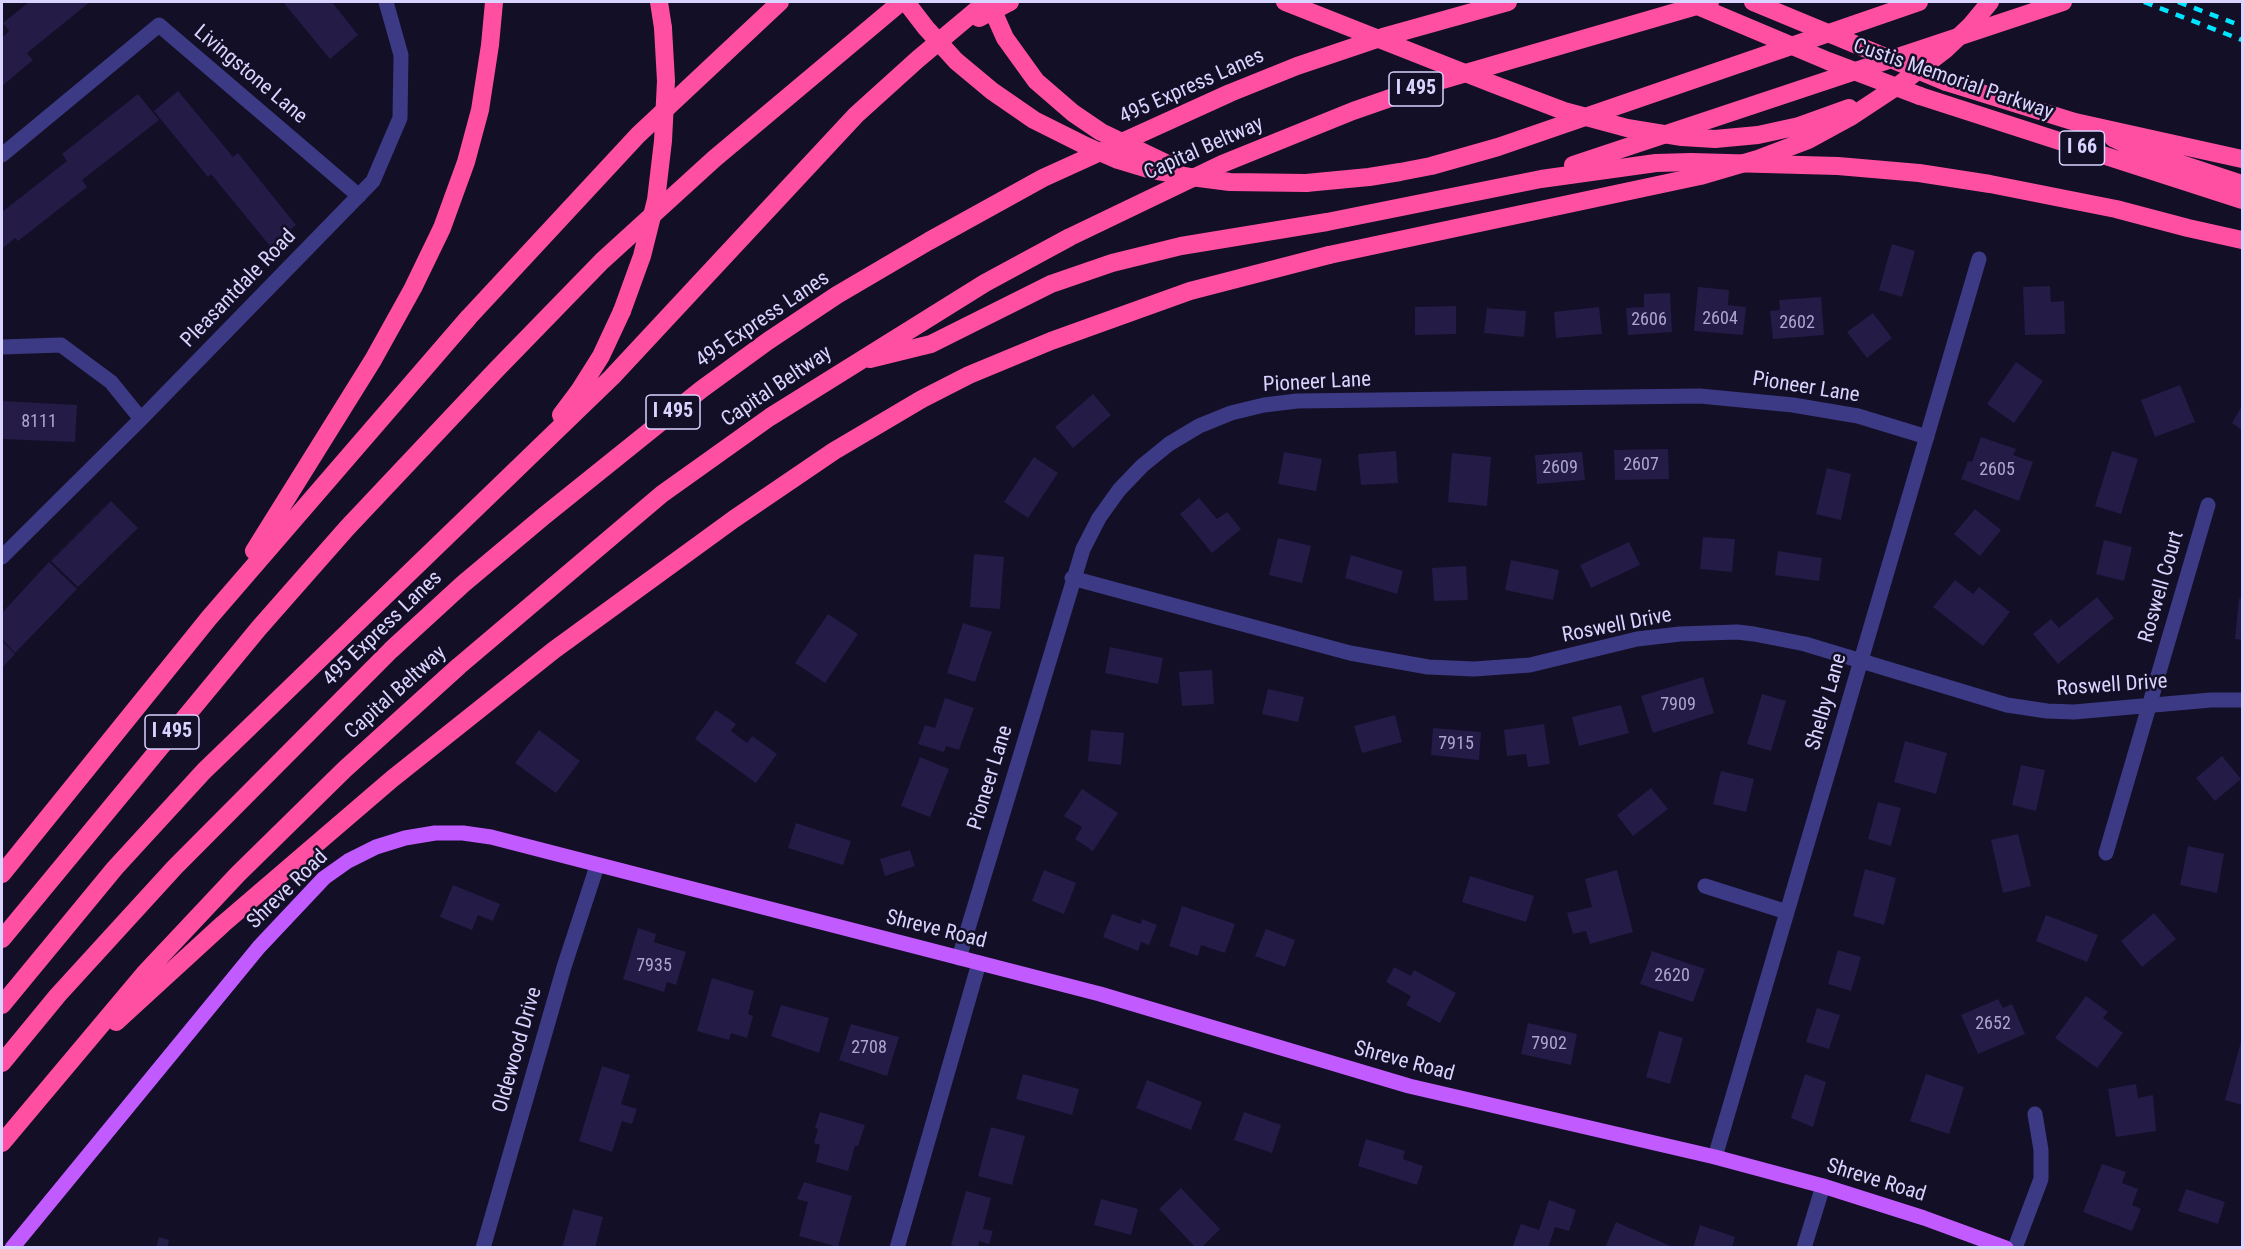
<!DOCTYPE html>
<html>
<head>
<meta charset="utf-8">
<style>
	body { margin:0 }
	#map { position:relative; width:2244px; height:1249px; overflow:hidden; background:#130f26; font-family:"Roboto Condensed",sans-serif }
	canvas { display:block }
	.frame { position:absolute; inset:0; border:3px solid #d9d4ff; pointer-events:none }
</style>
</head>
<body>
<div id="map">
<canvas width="2244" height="1249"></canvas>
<div class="frame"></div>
</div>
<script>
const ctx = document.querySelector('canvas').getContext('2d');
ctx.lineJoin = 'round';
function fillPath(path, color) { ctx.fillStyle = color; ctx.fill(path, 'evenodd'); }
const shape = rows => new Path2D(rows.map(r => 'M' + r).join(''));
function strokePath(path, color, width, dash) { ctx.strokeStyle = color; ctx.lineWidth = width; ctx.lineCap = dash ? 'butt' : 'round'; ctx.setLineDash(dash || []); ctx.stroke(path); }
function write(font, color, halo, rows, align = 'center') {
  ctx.font = font + ' "Roboto Condensed",sans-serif'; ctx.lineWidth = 5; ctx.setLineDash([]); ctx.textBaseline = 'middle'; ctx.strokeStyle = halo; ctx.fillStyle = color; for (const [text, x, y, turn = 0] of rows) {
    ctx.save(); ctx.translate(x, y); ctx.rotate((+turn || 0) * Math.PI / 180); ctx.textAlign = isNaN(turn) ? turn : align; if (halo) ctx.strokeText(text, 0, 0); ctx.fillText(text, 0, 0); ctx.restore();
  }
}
const building = shape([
	[29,2,90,2,27,53,33,60,2,86,2,38,9,31,3,23],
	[283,2,332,2,358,35,330,59],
	[178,91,233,157,238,153,296,225,270,246,211,174,208,177,154,111],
	[138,94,159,120,82,180,87,187,18,241,15,238,2,249,2,212,67,161,62,154],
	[1892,244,1915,251,1902,297,1879,290],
	[2050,286,2051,302,2064,301,2065,334,2025,335,2023,287],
	[1698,287,1729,290,1728,305,1746,307,1743,335,1694,331],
	[1670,293,1672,332,1628,335,1626,308,1644,307,1644,294],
	[1821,297,1824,335,1773,339,1770,311,1780,310,1779,300],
	[1456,306,1456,334,1415,335,1415,307],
	[1599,307,1602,334,1556,338,1554,312],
	[1487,308,1526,311,1524,337,1484,333],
	[1873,313,1892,338,1867,358,1847,332],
	[2016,362,2043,381,2014,423,1987,404],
	[2180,385,2195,422,2155,437,2141,400],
	[1093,394,1111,415,1073,448,1055,427],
	[2,401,77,405,75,442,2,439],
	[2242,406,2242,430,2232,423],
	[1981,437,2016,449,2013,455,2033,462,2019,501,1961,479,1968,461,1972,462],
	[1668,449,1669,479,1615,480,1614,450],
	[1396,451,1398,483,1361,485,1358,454],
	[2112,451,2138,459,2121,514,2095,506],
	[1284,452,1322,459,1316,491,1278,484],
	[1582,452,1585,480,1537,484,1535,455],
	[1452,453,1491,457,1487,506,1448,502],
	[1034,457,1058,473,1028,518,1004,502],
	[1827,468,1851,474,1841,520,1816,514],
	[1199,498,1217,519,1227,512,1241,529,1212,553,1180,514],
	[111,501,138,528,78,587,51,561],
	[1975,509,2001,530,1980,556,1954,534],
	[1703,537,1735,539,1732,572,1700,569],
	[1278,538,1311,546,1302,583,1269,575],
	[2104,540,2132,547,2124,581,2096,574],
	[1629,542,1640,565,1591,588,1580,565],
	[1778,551,1822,558,1819,581,1775,575],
	[974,554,1004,557,1000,609,970,607],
	[1351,555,1403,571,1397,594,1345,578],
	[1511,560,1559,570,1553,600,1505,590],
	[49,562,77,589,15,653,2,639,2,613],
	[1466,566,1468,600,1434,601,1432,568],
	[1955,580,1973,594,1979,587,2010,612,1983,646,1933,607],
	[2097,597,2114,618,2058,664,2033,634,2051,619,2059,628],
	[2239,599,2242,599,2242,640,2235,639],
	[828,614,858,634,825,683,795,663],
	[963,623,992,632,975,682,947,673],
	[2,641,15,654,2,668],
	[1110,647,1163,658,1158,684,1105,673],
	[1212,670,1214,704,1182,706,1179,672],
	[1703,677,1714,713,1653,733,1641,696],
	[1268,689,1304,697,1298,722,1262,714],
	[1762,694,1786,701,1771,751,1747,744],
	[945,698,974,708,959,750,946,746,944,752,918,744,925,725,935,728],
	[1621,705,1629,733,1579,746,1572,717],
	[716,710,736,724,731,731,747,743,752,736,777,754,756,783,695,739],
	[1395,715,1402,742,1362,753,1354,726],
	[1544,724,1550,764,1528,767,1526,754,1507,756,1504,730],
	[1433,728,1481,732,1479,760,1431,755],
	[539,730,580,761,556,793,515,763],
	[1091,730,1124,733,1121,765,1088,761],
	[1905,741,1947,753,1936,794,1894,782],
	[2222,756,2241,779,2215,801,2196,778],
	[920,757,949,769,930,817,901,806],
	[2021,765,2045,770,2036,811,2012,805],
	[1721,771,1754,779,1746,812,1713,804],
	[1651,788,1668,809,1633,836,1617,815],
	[1082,789,1118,813,1093,851,1075,839,1082,827,1064,816],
	[1878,802,1901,808,1891,846,1868,839],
	[796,823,851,841,843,865,788,848],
	[2018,834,2031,886,2003,893,1991,840],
	[2188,846,2224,854,2217,893,2180,885],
	[910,850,915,866,885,876,880,859],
	[1865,869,1896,878,1884,925,1853,916],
	[1044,870,1076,883,1064,914,1032,901],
	[1617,870,1633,932,1590,944,1586,931,1573,934,1567,913,1592,907,1585,879],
	[1470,876,1534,896,1526,922,1462,902],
	[453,885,500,904,493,921,478,915,472,930,440,917],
	[1182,906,1235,924,1225,953,1201,945,1198,956,1169,946],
	[2154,913,2176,939,2142,967,2121,941],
	[1112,914,1141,924,1142,919,1157,925,1149,945,1141,942,1138,951,1103,937],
	[2046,915,2098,935,2087,962,2036,941],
	[638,928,656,934,654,942,686,952,676,985,667,982,664,992,623,979],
	[1266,929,1295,940,1285,967,1255,956],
	[1838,950,1861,957,1851,991,1828,984],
	[1652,951,1705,969,1693,1002,1640,984],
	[1394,967,1411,976,1414,970,1456,993,1440,1023,1406,1005,1411,996,1386,982],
	[712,978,754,991,748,1014,753,1016,747,1038,731,1033,729,1040,697,1031],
	[2086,996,2108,1012,2103,1018,2123,1033,2097,1068,2055,1038],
	[1998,999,2003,1008,2012,1004,2025,1034,1978,1054,1961,1015],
	[781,1005,829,1018,819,1053,771,1036],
	[1817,1008,1840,1015,1829,1049,1806,1042],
	[1528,1023,1577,1034,1571,1065,1521,1054],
	[851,1024,899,1037,887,1076,839,1060],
	[1659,1031,1683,1038,1670,1084,1646,1077],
	[2242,1038,2242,1105,2225,1100],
	[602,1066,630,1075,621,1104,637,1109,632,1124,622,1121,612,1152,579,1141],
	[1023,1074,1079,1089,1072,1115,1016,1099],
	[1805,1074,1826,1082,1813,1127,1791,1118],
	[1926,1074,1964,1087,1949,1134,1910,1121],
	[1147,1080,1202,1102,1191,1130,1136,1108],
	[2136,1084,2138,1098,2153,1095,2156,1131,2116,1137,2108,1089],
	[820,1112,865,1125,858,1146,855,1146,848,1171,816,1162,820,1145,814,1143,818,1129,815,1128],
	[1244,1112,1281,1125,1272,1153,1234,1140],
	[991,1127,1025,1136,1012,1185,978,1176],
	[1366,1139,1405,1151,1403,1159,1423,1166,1417,1185,1358,1166],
	[2102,1164,2126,1172,2122,1183,2138,1189,2132,1205,2141,1209,2132,1231,2083,1212],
	[804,1182,852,1196,838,1247,799,1236,808,1202,797,1199],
	[1181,1188,1220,1229,1201,1248,1196,1248,1159,1209],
	[2186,1189,2225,1202,2218,1224,2178,1211],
	[966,1191,991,1198,983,1229,993,1231,989,1244,979,1241,978,1248,960,1248,951,1245],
	[1101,1199,1138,1209,1131,1235,1094,1225],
	[1549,1200,1576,1210,1569,1231,1555,1227,1548,1248,1512,1248,1521,1224,1539,1230],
	[573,1209,603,1217,595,1248,562,1248],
	[1616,1222,1675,1248,1605,1248],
	[1700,1225,1735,1237,1732,1248,1693,1248],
	[159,1237,169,1240,167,1248,156,1248]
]);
const minor = shape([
	[2,155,159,25,359,196],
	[2,347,61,345,111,382,141,419],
	[2,557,141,419,373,181,400,118,401,55,386,2],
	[1072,578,1350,653,1428,667,1474,669,1530,665,1637,639,1680,634,1737,632,1754,634,1805,644,2007,705,2047,711,2074,712,2211,700,2242,700],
	[2106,853,2208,505],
	[1705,886,1787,912],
	[959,958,1083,549,1099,518,1119,490,1142,466,1169,444,1199,426,1231,413,1264,405,1297,401,1700,396,1793,405,1858,416,1927,437],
	[1715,1157,1979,259],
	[483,1248,564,967,597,866],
	[897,1248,979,963],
	[1804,1248,1823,1186],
	[2015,1248,2041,1179,2041,1150,2035,1114]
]);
const major = shape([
	[12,1248,259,947,324,878,348,861,376,847,405,838,435,833,463,833,491,837,1100,994,1409,1086,1715,1157,1823,1186,1924,1218,2006,1248]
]);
const highway = shape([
	[659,2,663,28],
	[979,18,1010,2],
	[1946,82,2075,122,2242,159],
	[1920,96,2242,200],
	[2113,138,2139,150,2242,184],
	[1573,165,2063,2],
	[1306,183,1369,177,1400,172,1431,166,1498,147,1919,2],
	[870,359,931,344,1051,284,1112,263,1181,246,1327,222,1541,179,1656,163,1691,162,1838,166,1919,173,1990,184,2116,209,2188,228,2242,240],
	[561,415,579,391,601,356,622,311],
	[254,551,373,360,413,288,442,228,466,162,480,110,490,45,494,2],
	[2,874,209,618,469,317,638,135,780,2],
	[2,939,259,628,347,528,496,370,602,261,714,159,901,2],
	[2,1005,115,868,204,771,612,377,856,115,918,59,986,2],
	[116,1022,223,924,392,779,554,650,734,519,834,451,922,399,969,375,1051,341,1190,291,1329,255],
	[2,1063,58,995,175,867,391,650,463,584,544,516,702,389,768,341,837,295,929,241,1043,178,1230,93,1297,66,1383,37,1508,2],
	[2,1143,144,974,238,874,345,769,459,666,662,494,770,417,985,283,1070,237,1222,164,1353,111,1442,80,1710,2]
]);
const rail = shape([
	[2144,2,2242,40],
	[2178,2,2242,26]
]);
const highwayBridge = shape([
	[906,2,926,28,956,61,992,91,1034,120,1086,146,1118,160,1151,170,1191,177,1230,182,1306,183],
	[989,2,1005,38,1036,81,1073,113,1101,132,1168,164],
	[1285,2,1493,84,1564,111,1627,128,1682,137,1715,139,1758,135,1799,126,1849,108],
	[1688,2,1828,61,1920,96],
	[1753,2,1946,82],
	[1329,255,1700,176,1758,159,1808,140,1852,116,1899,85,1946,49,1971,25,1990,2],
	[622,311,642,256,656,200,663,141,666,81,663,28]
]);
const numberNames = [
	["2604",1720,319],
	["2606",1649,320],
	["2602",1797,323],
	["8111",39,422],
	["2607",1641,465],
	["2609",1560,468],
	["2605",1997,470],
	["7909",1678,705],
	["7915",1456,744],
	["7935",654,966],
	["2620",1672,976],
	["2652",1993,1024],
	["7902",1549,1044],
	["2708",869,1048]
];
const shields = [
	[1416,89,54],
	[2082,148,45],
	[673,412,54],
	[172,732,54]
];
const shieldNames = [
	["I 495",1416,89],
	["I 66",2082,148],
	["I 495",673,412],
	["I 495",172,732]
];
const streetNames = [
	["Livingstone Lane",250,75,40],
	["Custis Memorial Parkway",1953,80,19],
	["495 Express Lanes",1192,87,-24],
	["Capital Beltway",1204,149,-24],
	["Pleasantdale Road",239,289,-46],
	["495 Express Lanes",763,320,-34],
	["Pioneer Lane",1317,383,-3],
	["Capital Beltway",777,387,-34],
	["Pioneer Lane",1806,388,9],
	["Roswell Court",2162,587,-74],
	["Roswell Drive",1617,626,-11],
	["495 Express Lanes",383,629,-44],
	["Roswell Drive",2112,686,-4],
	["Capital Beltway",396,693,-42],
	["Shelby Lane",1827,702,-74],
	["Pioneer Lane",991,778,-73],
	["Shreve Road",288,890,-44],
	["Shreve Road",936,930,14],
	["Oldewood Drive",518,1050,-74],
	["Shreve Road",1404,1062,15],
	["Shreve Road",1876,1181,17]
];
fillPath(building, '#241b47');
strokePath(minor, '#3d3a85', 15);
strokePath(major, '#c25bff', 15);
strokePath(highway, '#ff4fa3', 18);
strokePath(rail, '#00e5ff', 4.5, [9, 8]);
strokePath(highwayBridge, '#ff4fa3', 18);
write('18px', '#aca6d1', null, numberNames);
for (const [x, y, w] of shields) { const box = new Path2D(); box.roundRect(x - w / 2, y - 17, w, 34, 4.5); ctx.fillStyle = '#130f26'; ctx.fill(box); strokePath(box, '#d9d4ff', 1.5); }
write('bold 20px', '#d9d4ff', null, shieldNames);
write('21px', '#d9d4ff', '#130f26', streetNames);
</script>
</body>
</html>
